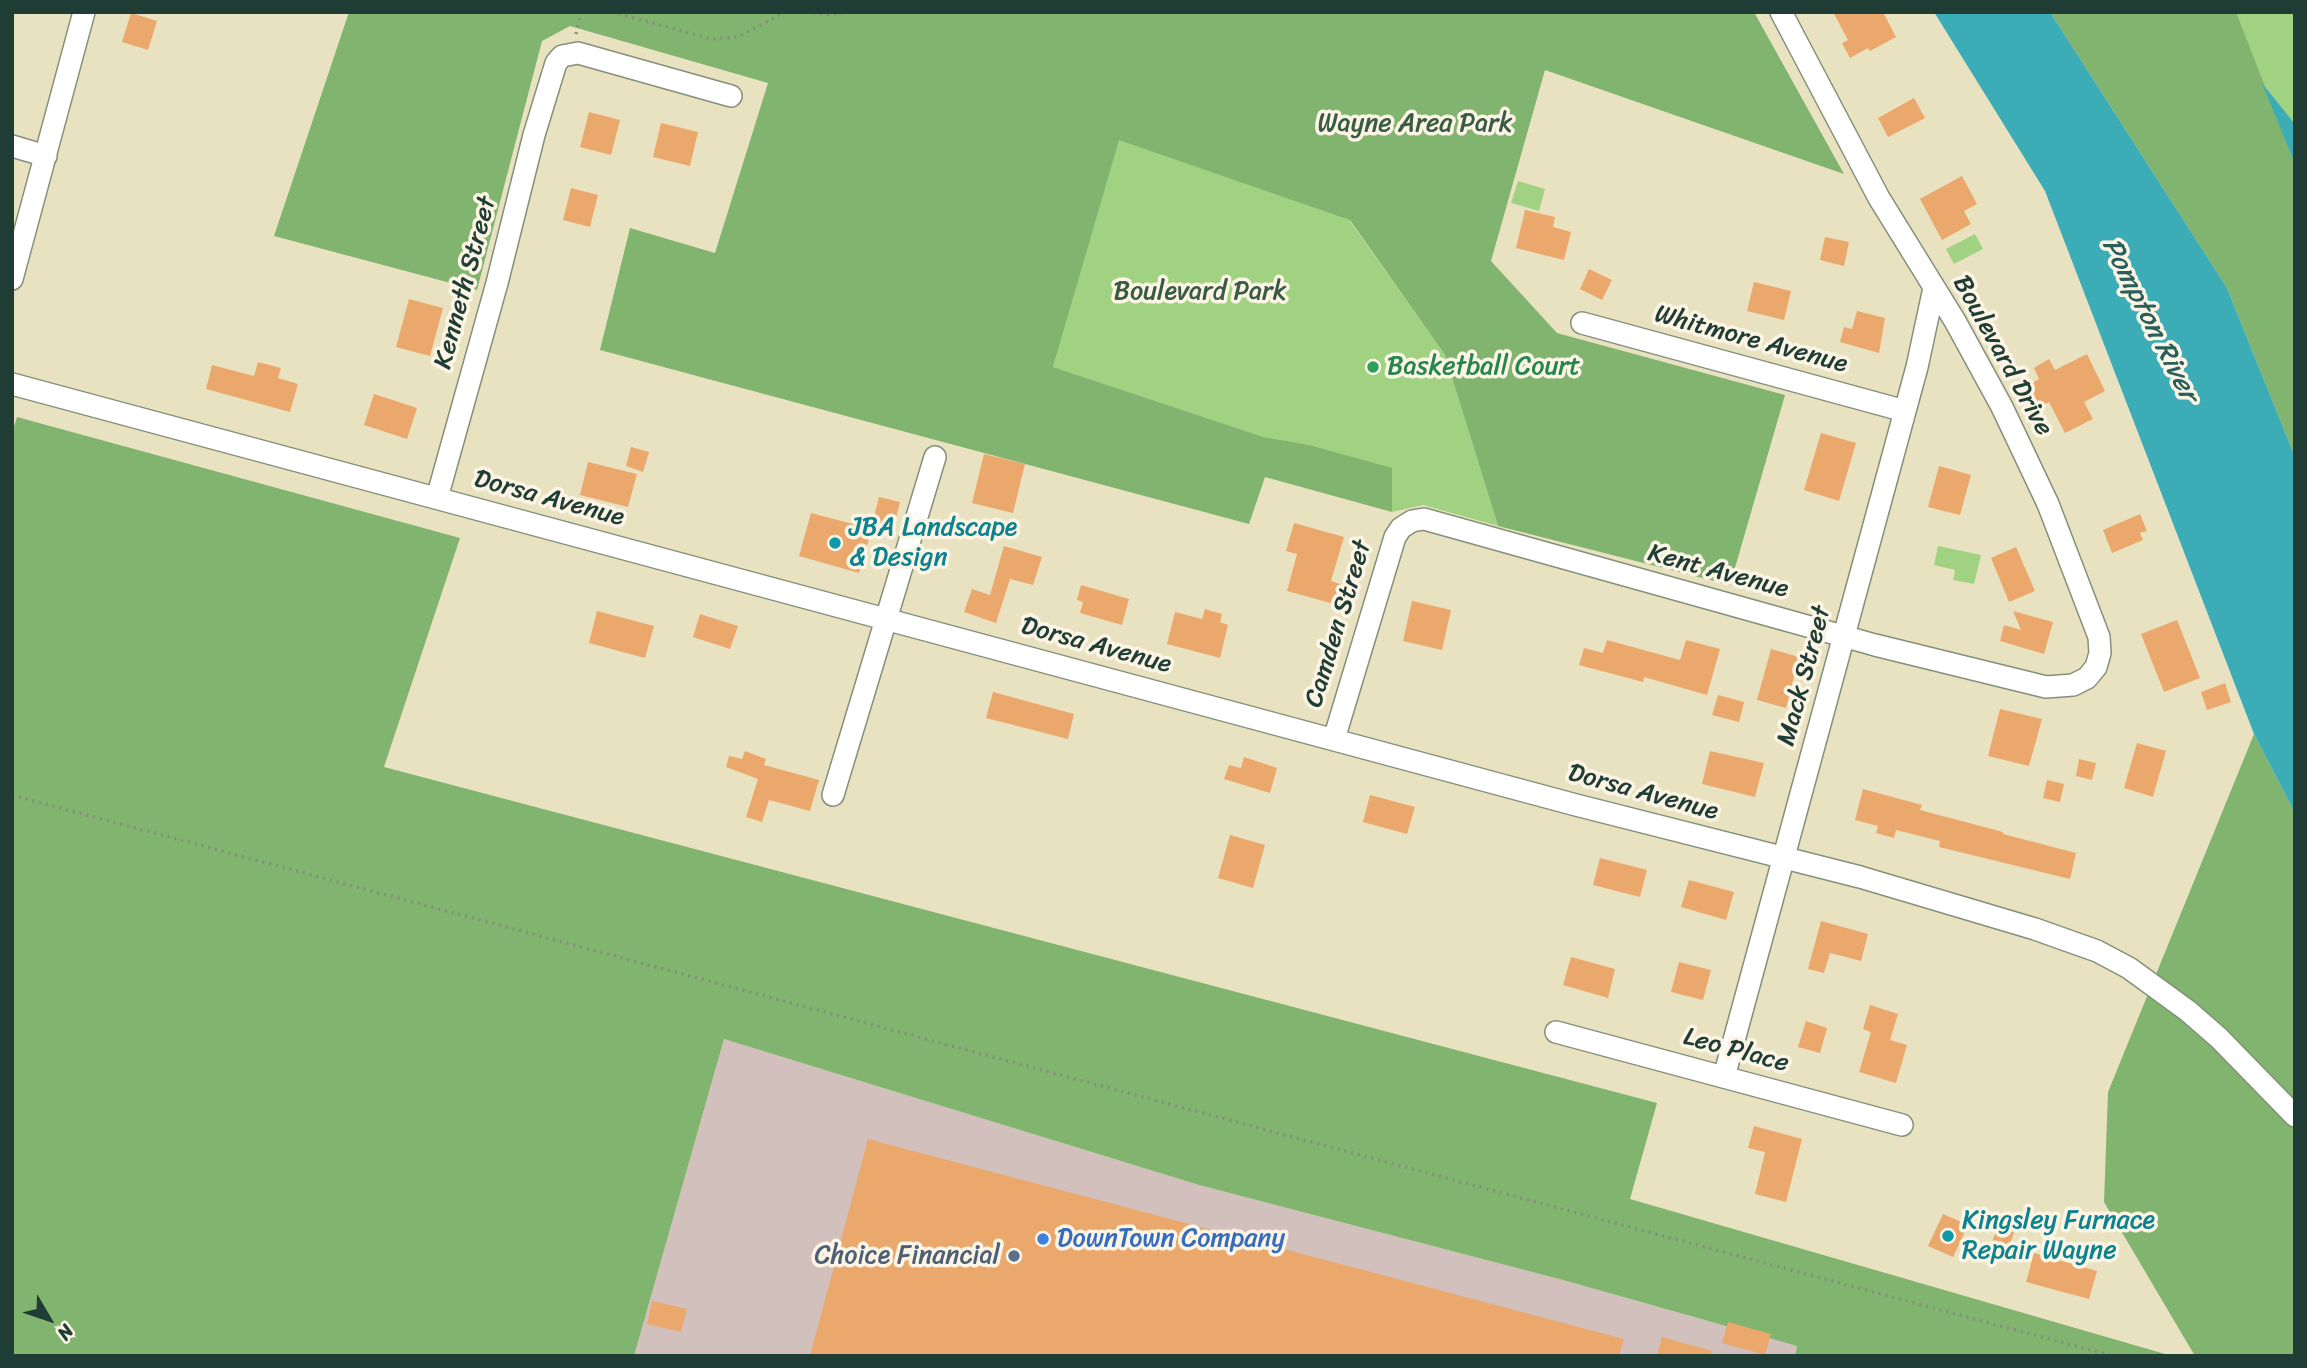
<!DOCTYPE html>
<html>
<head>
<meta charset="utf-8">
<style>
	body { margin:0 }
	#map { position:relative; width:2307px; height:1368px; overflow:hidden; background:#e9e2c1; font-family:Sriracha,sans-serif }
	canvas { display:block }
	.frame { position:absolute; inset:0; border:14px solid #1f3d34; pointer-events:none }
	.north { position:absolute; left:14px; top:1284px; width:70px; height:70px; -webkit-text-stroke:5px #fcf5e5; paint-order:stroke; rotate:129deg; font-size:19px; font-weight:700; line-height:28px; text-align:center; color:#1f3d34 }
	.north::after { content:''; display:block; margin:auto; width:24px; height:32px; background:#1f3d34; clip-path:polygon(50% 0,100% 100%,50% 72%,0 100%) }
</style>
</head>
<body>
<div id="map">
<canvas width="2307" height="1368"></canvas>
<div class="frame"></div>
<div class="north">N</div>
</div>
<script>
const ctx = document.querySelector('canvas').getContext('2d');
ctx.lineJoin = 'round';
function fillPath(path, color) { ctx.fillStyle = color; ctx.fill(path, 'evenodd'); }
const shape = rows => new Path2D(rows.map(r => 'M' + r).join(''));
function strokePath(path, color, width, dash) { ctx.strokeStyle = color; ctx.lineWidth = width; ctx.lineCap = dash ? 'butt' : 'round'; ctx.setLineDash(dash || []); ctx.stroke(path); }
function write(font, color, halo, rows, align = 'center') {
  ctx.font = font + ' Sriracha,sans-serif'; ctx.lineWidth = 7; ctx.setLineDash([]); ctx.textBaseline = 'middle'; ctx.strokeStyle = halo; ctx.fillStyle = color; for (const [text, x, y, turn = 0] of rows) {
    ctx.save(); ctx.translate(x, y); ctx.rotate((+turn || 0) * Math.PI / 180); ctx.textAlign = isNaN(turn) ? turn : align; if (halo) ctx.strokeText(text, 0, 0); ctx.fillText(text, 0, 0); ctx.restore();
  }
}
const industrial = shape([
	[724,1039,1199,1185,1563,1280,1797,1346,1795,1356,634,1356]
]);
const green = shape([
	[1561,12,1350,221,1445,355,1498,526,1423,505,1392,512,1391,468,1310,445,1264,437,1053,367,1118,140],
	[2236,12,2294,12,2295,124,2262,83],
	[1518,181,1545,189,1539,211,1511,203],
	[1975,234,1983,249,1954,264,1946,249],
	[1938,546,1981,555,1974,584,1953,580,1955,570,1934,565]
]);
const forest = shape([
	[349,12,1754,12,1844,174,1545,70,1491,261,1557,333,1785,395,1730,585,1498,526,1445,355,1350,220,1119,140,1053,367,1264,437,1310,445,1392,468,1392,512,1265,477,1249,524,600,350,630,228,715,253,768,83,570,26,542,41,477,290,274,236],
	[2050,12,2236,12,2295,164,2295,457,2227,288],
	[17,417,460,538,384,767,1657,1103,1630,1199,2172,1356,1795,1356,1797,1346,1563,1280,1199,1185,724,1039,634,1356,12,1356,12,433],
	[2254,734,2295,813,2295,1356,2195,1356,2104,1202,2108,1092]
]);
const water = shape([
	[1934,12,2050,12,2227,288,2295,457,2295,813,2254,734,2045,191],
	[2262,83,2295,124,2295,164]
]);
const building = shape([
	[1833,12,1883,12,1896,37,1870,51,1868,48,1850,58,1842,43,1848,40],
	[131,13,157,21,148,50,122,42],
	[1914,98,1925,118,1888,137,1878,118],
	[589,112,620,120,611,155,580,147],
	[661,123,698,132,690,166,653,157],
	[1962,176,1977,204,1964,211,1971,224,1942,240,1920,199],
	[571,188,598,195,590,227,563,220],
	[1525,210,1555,217,1553,227,1571,232,1564,260,1516,248],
	[1825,237,1849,242,1844,266,1820,260],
	[1589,269,1612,280,1602,300,1580,289],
	[1754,282,1791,291,1784,320,1747,311],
	[409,299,443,308,430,356,396,347],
	[1857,311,1885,318,1879,353,1840,342,1844,327,1852,329],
	[2087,354,2105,391,2084,402,2093,419,2065,433,2049,402,2036,409,2025,387,2039,379,2034,368,2049,359,2055,370],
	[258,362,281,368,278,378,298,384,290,412,206,389,212,365,254,376],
	[374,394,417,408,407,439,364,425],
	[1821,433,1856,443,1839,501,1804,490],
	[631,447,649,452,643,472,626,466],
	[984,454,1025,464,1013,513,972,503],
	[588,462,637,474,628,507,580,495],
	[1939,466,1971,475,1960,515,1928,507],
	[879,497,900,502,894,526,873,521],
	[811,513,872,529,859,573,799,556],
	[2140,514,2147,531,2140,533,2143,540,2112,553,2103,530],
	[1294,523,1344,537,1331,581,1340,584,1334,604,1287,591,1297,554,1286,551],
	[1004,546,1042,557,1033,585,1010,579,996,623,964,612,972,589,990,595],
	[2016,547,2035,591,2009,602,1991,558],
	[1081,585,1129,599,1122,625,1080,613,1083,602,1077,600],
	[1412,601,1451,610,1442,650,1403,641],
	[1205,609,1222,614,1220,622,1228,625,1220,658,1167,644,1175,612,1202,619],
	[597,611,654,626,645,658,589,643],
	[2013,611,2053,622,2044,654,2000,641,2004,625,2021,630],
	[700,614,738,626,730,649,693,637],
	[2177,620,2200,678,2164,692,2141,634],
	[1607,640,1680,660,1686,640,1720,649,1707,695,1644,677,1643,682,1579,665,1584,648,1603,653],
	[1771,649,1799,657,1786,708,1757,700],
	[2225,683,2231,702,2207,710,2201,692],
	[993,692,1074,714,1068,739,986,718],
	[1718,695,1744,702,1739,722,1712,715],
	[2000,709,2042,719,2029,766,1988,756],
	[2137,743,2166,751,2153,797,2124,788],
	[745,751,766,759,764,765,819,780,810,811,769,800,762,822,746,817,758,779,726,767,729,756,742,759],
	[1710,751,1764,763,1755,797,1702,784],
	[1244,757,1277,768,1270,793,1224,779,1229,765,1241,768],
	[2079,759,2096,763,2092,780,2076,776],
	[2047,780,2064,784,2060,802,2043,798],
	[1863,789,1922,805,1920,810,2003,832,2003,834,2076,853,2070,879,1939,847,1940,841,1896,830,1894,838,1876,833,1878,826,1855,820],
	[1370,795,1415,807,1407,834,1363,822],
	[1230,835,1265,845,1253,888,1218,878],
	[1600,858,1647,870,1640,897,1593,885],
	[1689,880,1734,892,1726,920,1681,907],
	[1821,921,1868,934,1861,961,1830,953,1824,973,1808,969],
	[1571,957,1615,969,1608,998,1563,985],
	[1679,962,1711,970,1703,1000,1671,992],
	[1870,1005,1898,1014,1890,1040,1907,1045,1896,1083,1859,1072,1871,1032,1863,1029],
	[1806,1021,1827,1028,1820,1053,1798,1047],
	[1754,1126,1802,1139,1786,1202,1755,1194,1765,1152,1748,1148],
	[868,1139,1624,1339,1619,1356,810,1356],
	[1943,1214,1968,1225,1953,1257,1928,1246],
	[1999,1224,2015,1230,2006,1254,1990,1247],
	[2034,1253,2097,1271,2089,1299,2026,1282],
	[652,1301,687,1309,681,1332,647,1324],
	[1728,1322,1771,1334,1765,1355,1722,1343],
	[1662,1337,1712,1351,1711,1356,1657,1356]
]);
const path = shape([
	[612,12,712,39,738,37,785,12],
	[806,12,832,15,846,12],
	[576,34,581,12],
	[12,795,2113,1356]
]);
const minor = shape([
	[12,146,46,156],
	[12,279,84,12],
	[1582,323,1905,411],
	[12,384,1576,805,1860,877,2035,929,2097,951,2129,968,2188,1011,2219,1038,2295,1116],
	[437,498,497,283,534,135,556,63,562,56,578,53,731,96],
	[1334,739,1395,537,1401,528,1412,521,1424,519,1875,645,2046,687,2073,685,2087,678,2096,667,2100,653,2099,637,2048,504,2002,407,1955,321,1879,198,1781,12],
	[833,795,935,457],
	[1556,1032,1902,1125],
	[1724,1077,1917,367,1934,288]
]);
const markers = [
	[1373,367,7,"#2e9e5b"],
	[835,543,7,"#0f9aa8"],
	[1948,1236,7,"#0f9aa8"],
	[1043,1239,7,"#3f7fe0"],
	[1014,1256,7,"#5c6f8a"]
];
const parkNames = [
	["Wayne Area Park",1415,124],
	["Boulevard Park",1200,292]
];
const streetNames = [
	["Kenneth Street",466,283,-75],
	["Whitmore Avenue",1751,340,15],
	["Boulevard Drive",2002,356,61],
	["Dorsa Avenue",549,499,15],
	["Kent Avenue",1718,572,15],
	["Camden Street",1339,624,-73],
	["Dorsa Avenue",1096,646,15],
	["Mack Street",1805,676,-75],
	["Dorsa Avenue",1643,793,15],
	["Leo Place",1736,1051,15]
];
const leisureNames = [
	["Basketball Court",1387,367]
];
const cultureNames = [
	["JBA Landscape",849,528],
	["& Design",849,558],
	["Kingsley Furnace",1962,1221],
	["Repair Wayne",1962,1251]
];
const shopNames = [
	["DownTown Company",1057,1239]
];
const serviceNames = [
	["Choice Financial",1000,1256]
];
const waterNames = [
	["Pompton River",2149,320,63]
];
fillPath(industrial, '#d1c0bc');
fillPath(green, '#a1d281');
fillPath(forest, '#80b46f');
fillPath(water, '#3cadb6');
fillPath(building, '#eba86d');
strokePath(minor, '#84907a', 24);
strokePath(path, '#84907a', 3.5, [2, 5]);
strokePath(minor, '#fff', 21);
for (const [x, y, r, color] of markers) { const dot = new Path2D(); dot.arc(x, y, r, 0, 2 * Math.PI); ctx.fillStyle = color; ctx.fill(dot); strokePath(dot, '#fcf5e5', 2.5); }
write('26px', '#395b43', '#fcf5e5', parkNames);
write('26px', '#1f3d34', '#fcf5e5', streetNames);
write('26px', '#27864d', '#fcf5e5', leisureNames, 'left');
write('26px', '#0d838f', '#fcf5e5', cultureNames, 'left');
write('26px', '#366cbe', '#fcf5e5', shopNames, 'left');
write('26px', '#4e5e75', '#fcf5e5', serviceNames, 'right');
write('italic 28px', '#285f5b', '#fcf5e5', waterNames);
</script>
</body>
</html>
